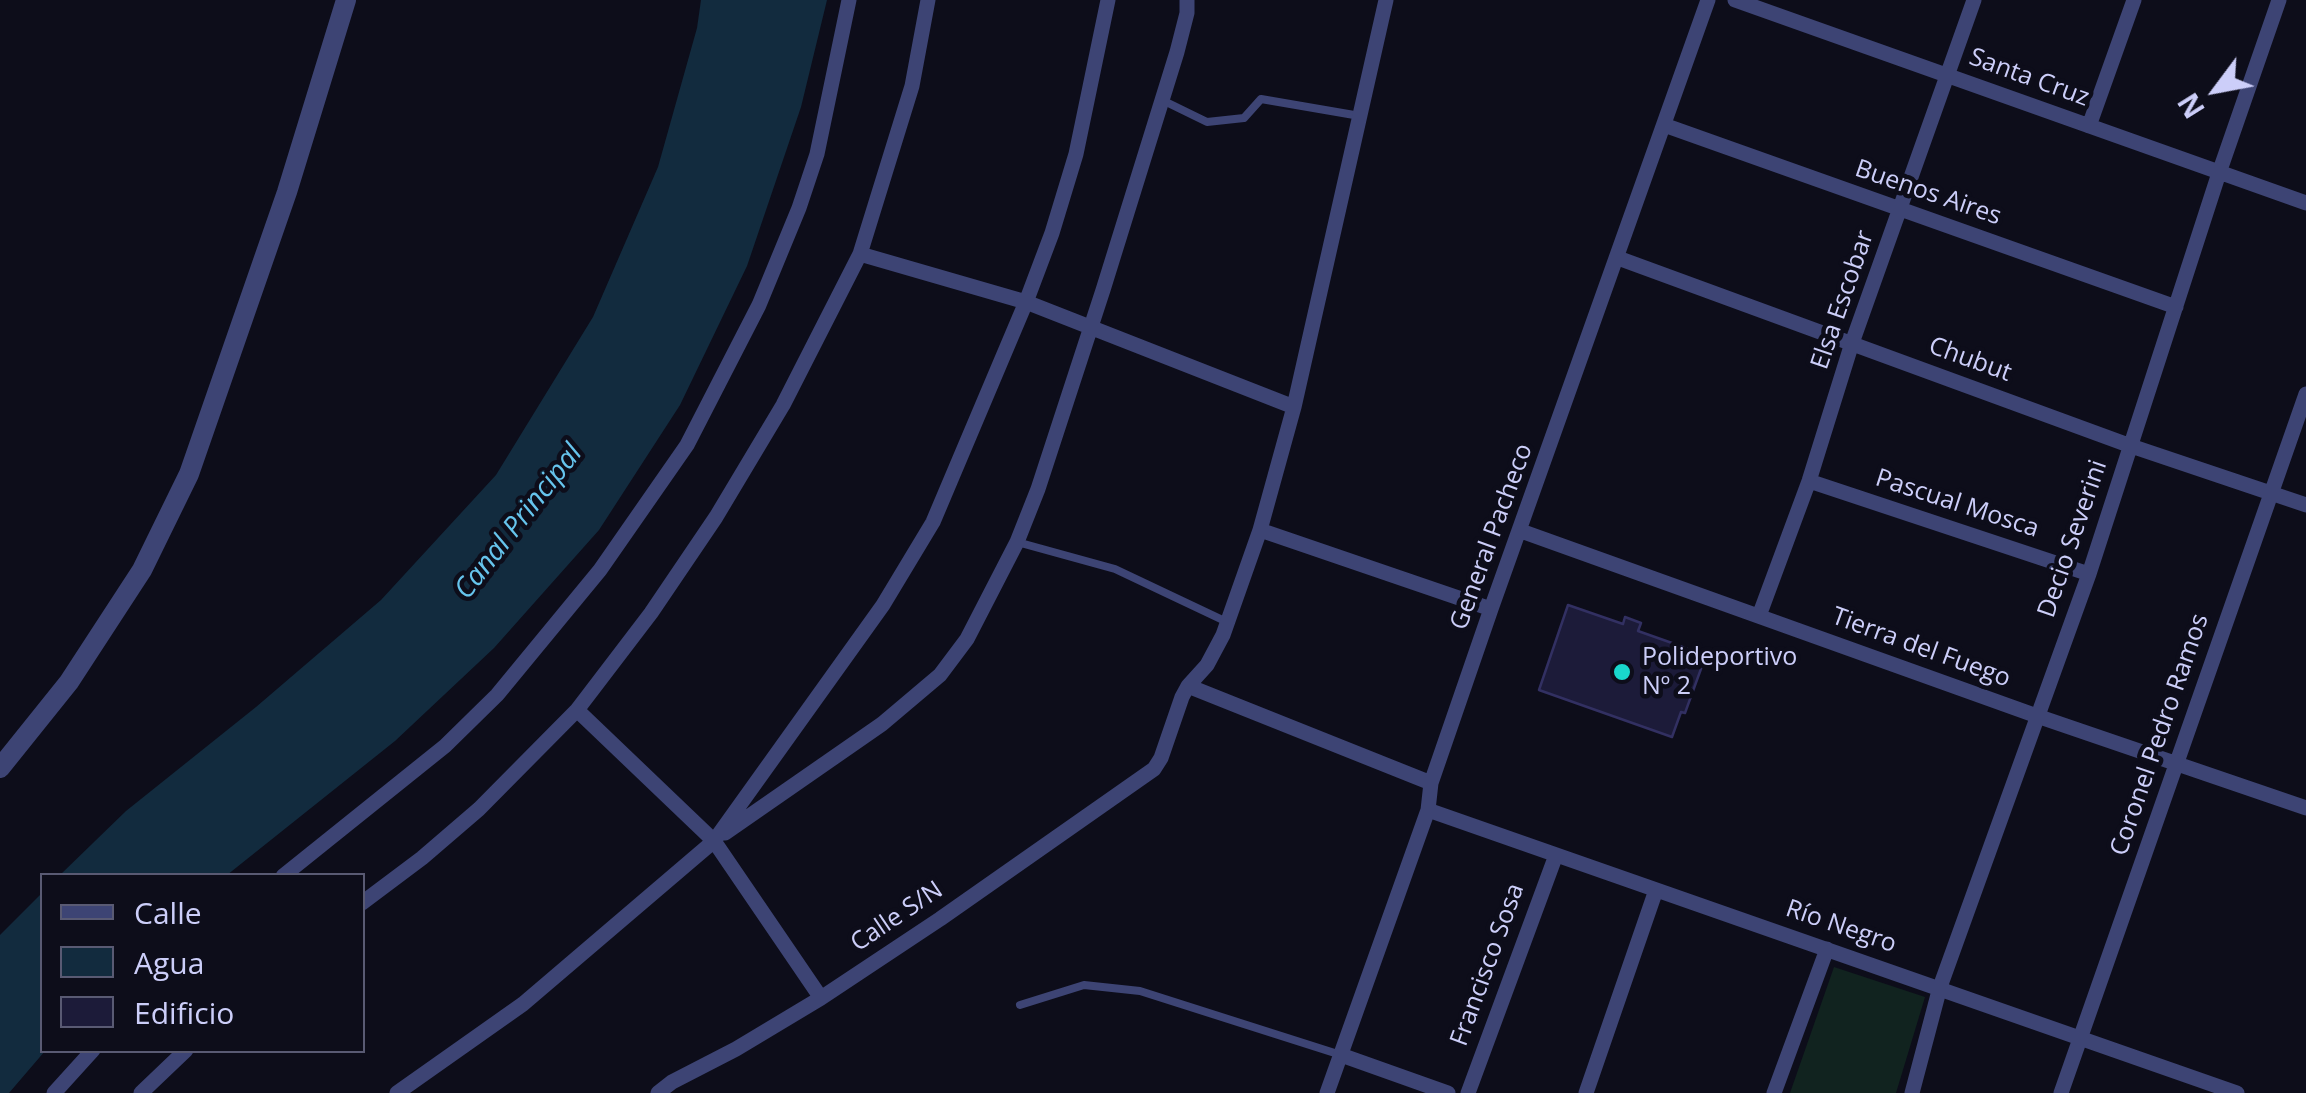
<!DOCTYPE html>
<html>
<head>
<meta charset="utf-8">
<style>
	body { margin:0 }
	#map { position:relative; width:2306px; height:1093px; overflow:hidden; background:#0d0d1a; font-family:"Open Sans",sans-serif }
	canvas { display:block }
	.legend { position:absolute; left:40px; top:873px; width:325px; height:180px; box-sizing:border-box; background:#0d0d1a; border:2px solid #595a73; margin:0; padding:12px 18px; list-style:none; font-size:30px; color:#cccef9 }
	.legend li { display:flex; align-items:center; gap:20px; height:50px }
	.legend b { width:50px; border:2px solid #595a73 }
	.north { position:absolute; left:2166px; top:40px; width:100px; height:100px; -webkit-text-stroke:8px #0d0d1a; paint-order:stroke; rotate:238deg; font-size:28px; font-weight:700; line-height:40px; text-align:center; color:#cccef9 }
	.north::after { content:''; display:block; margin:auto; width:35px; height:45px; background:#cccef9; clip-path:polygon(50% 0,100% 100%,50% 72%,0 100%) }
</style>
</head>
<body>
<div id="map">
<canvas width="2306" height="1093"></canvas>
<ul class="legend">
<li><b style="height:12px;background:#3d4474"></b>Calle</li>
<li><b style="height:28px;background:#122b3e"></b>Agua</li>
<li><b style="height:28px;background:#1c1b39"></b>Edificio</li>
</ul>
<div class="north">N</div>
</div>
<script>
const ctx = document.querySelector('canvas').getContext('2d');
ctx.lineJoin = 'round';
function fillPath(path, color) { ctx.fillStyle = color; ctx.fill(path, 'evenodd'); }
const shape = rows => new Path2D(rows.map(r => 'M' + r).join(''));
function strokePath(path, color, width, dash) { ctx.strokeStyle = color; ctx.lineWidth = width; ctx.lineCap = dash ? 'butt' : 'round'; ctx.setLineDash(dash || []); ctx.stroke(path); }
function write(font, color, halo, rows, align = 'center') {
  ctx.font = font + ' "Open Sans",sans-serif'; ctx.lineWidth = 9; ctx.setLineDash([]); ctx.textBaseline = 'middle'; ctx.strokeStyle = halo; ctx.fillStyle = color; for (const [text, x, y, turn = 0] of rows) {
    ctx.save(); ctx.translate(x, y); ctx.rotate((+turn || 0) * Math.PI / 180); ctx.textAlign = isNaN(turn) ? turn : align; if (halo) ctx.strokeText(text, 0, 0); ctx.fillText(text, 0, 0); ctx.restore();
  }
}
const green = shape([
	[1834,967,1925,997,1896,1093,1790,1093]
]);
const water = shape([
	[701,0,827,0,801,107,747,266,680,405,599,530,494,648,395,741,227,875,60,875,126,811,256,707,381,600,496,475,593,317,658,167,697,28],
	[42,893,42,1050,45,1051,9,1093,0,1093,0,935]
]);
const building = shape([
	[1568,605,1623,624,1625,617,1641,623,1638,631,1706,655,1685,713,1681,712,1672,737,1539,690,1568,605]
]);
const service = shape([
	[1162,100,1207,122,1244,118,1261,99,1360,116],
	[1017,542,1115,569,1227,622],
	[1020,1005,1084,985,1140,991,1341,1055]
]);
const minor = shape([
	[1735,0,2306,203],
	[1664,125,2176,307],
	[2089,126,2134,0],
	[860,254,912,86,928,0],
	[1618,258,2131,446,2306,505],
	[1809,481,2089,574],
	[1260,530,1491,609],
	[1521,531,2037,716,2306,808],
	[1759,616,1809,481,1852,343,1974,0],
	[1188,686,1431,783],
	[577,710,714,841,821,998],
	[1428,810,2237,1093],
	[725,833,882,724,940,675,967,639,1017,542,1038,489,1103,290,1177,52,1187,13,1187,0],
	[283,876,445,746,497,695,600,570,687,445,759,305,799,208,817,154,849,0],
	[362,903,422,858,479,809,577,710,651,613,716,517,783,405,860,254,1026,302,1294,407],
	[1341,1055,1448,1093],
	[54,1093,93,1050],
	[141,1093,186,1050],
	[397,1093,523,1004,714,841,883,605,933,522,1026,302,1052,233,1076,154,1108,0],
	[658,1093,672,1082,736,1049,821,998,940,919,1154,769,1161,758,1182,697,1188,686,1207,665,1223,635,1260,530,1294,407,1386,0],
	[1327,1093,1428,810,1431,783,1491,609,1708,0],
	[1468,1093,1556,855],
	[1586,1093,1656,890],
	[1774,1093,1827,949],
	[1912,1093,1940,987,2089,574,2219,173,2279,0],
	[2061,1093,2306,394]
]);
const tertiary = shape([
	[0,768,69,682,142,570,189,474,287,192,346,0]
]);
const markers = [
	[1622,672,10,"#19d7cc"]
];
const streetNames = [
	["Santa Cruz",2029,78,20],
	["Buenos Aires",1928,193,19],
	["Elsa Escobar",1843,300,-71],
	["Chubut",1970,360,20],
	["Pascual Mosca",1957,504,18],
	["General Pacheco",1492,537,-70],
	["Decio Severini",2073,539,-71],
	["Tierra del Fuego",1921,648,20],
	["Coronel Pedro Ramos",2160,735,-71],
	["Calle S/N",897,917,-34],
	["Río Negro",1841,927,19],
	["Francisco Sosa",1488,965,-70]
];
const poiNames = [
	["Polideportivo",1642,658],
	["Nº 2",1642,687]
];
const waterNames = [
	["Canal Principal",519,522,-52]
];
fillPath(green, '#11231f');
fillPath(water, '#122b3e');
fillPath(building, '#1c1b39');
strokePath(building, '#323062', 2.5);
strokePath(service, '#3d4474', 8);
strokePath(minor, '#3d4474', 15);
strokePath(tertiary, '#3d4474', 20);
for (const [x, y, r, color] of markers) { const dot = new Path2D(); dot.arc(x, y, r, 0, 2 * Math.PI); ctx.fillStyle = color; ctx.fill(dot); strokePath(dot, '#0d0d1a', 4); }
write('25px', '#cccef9', '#0d0d1a', streetNames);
write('25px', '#cccef9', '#0d0d1a', poiNames, 'left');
write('italic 28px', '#66c4ed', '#0d0d1a', waterNames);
</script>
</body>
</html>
